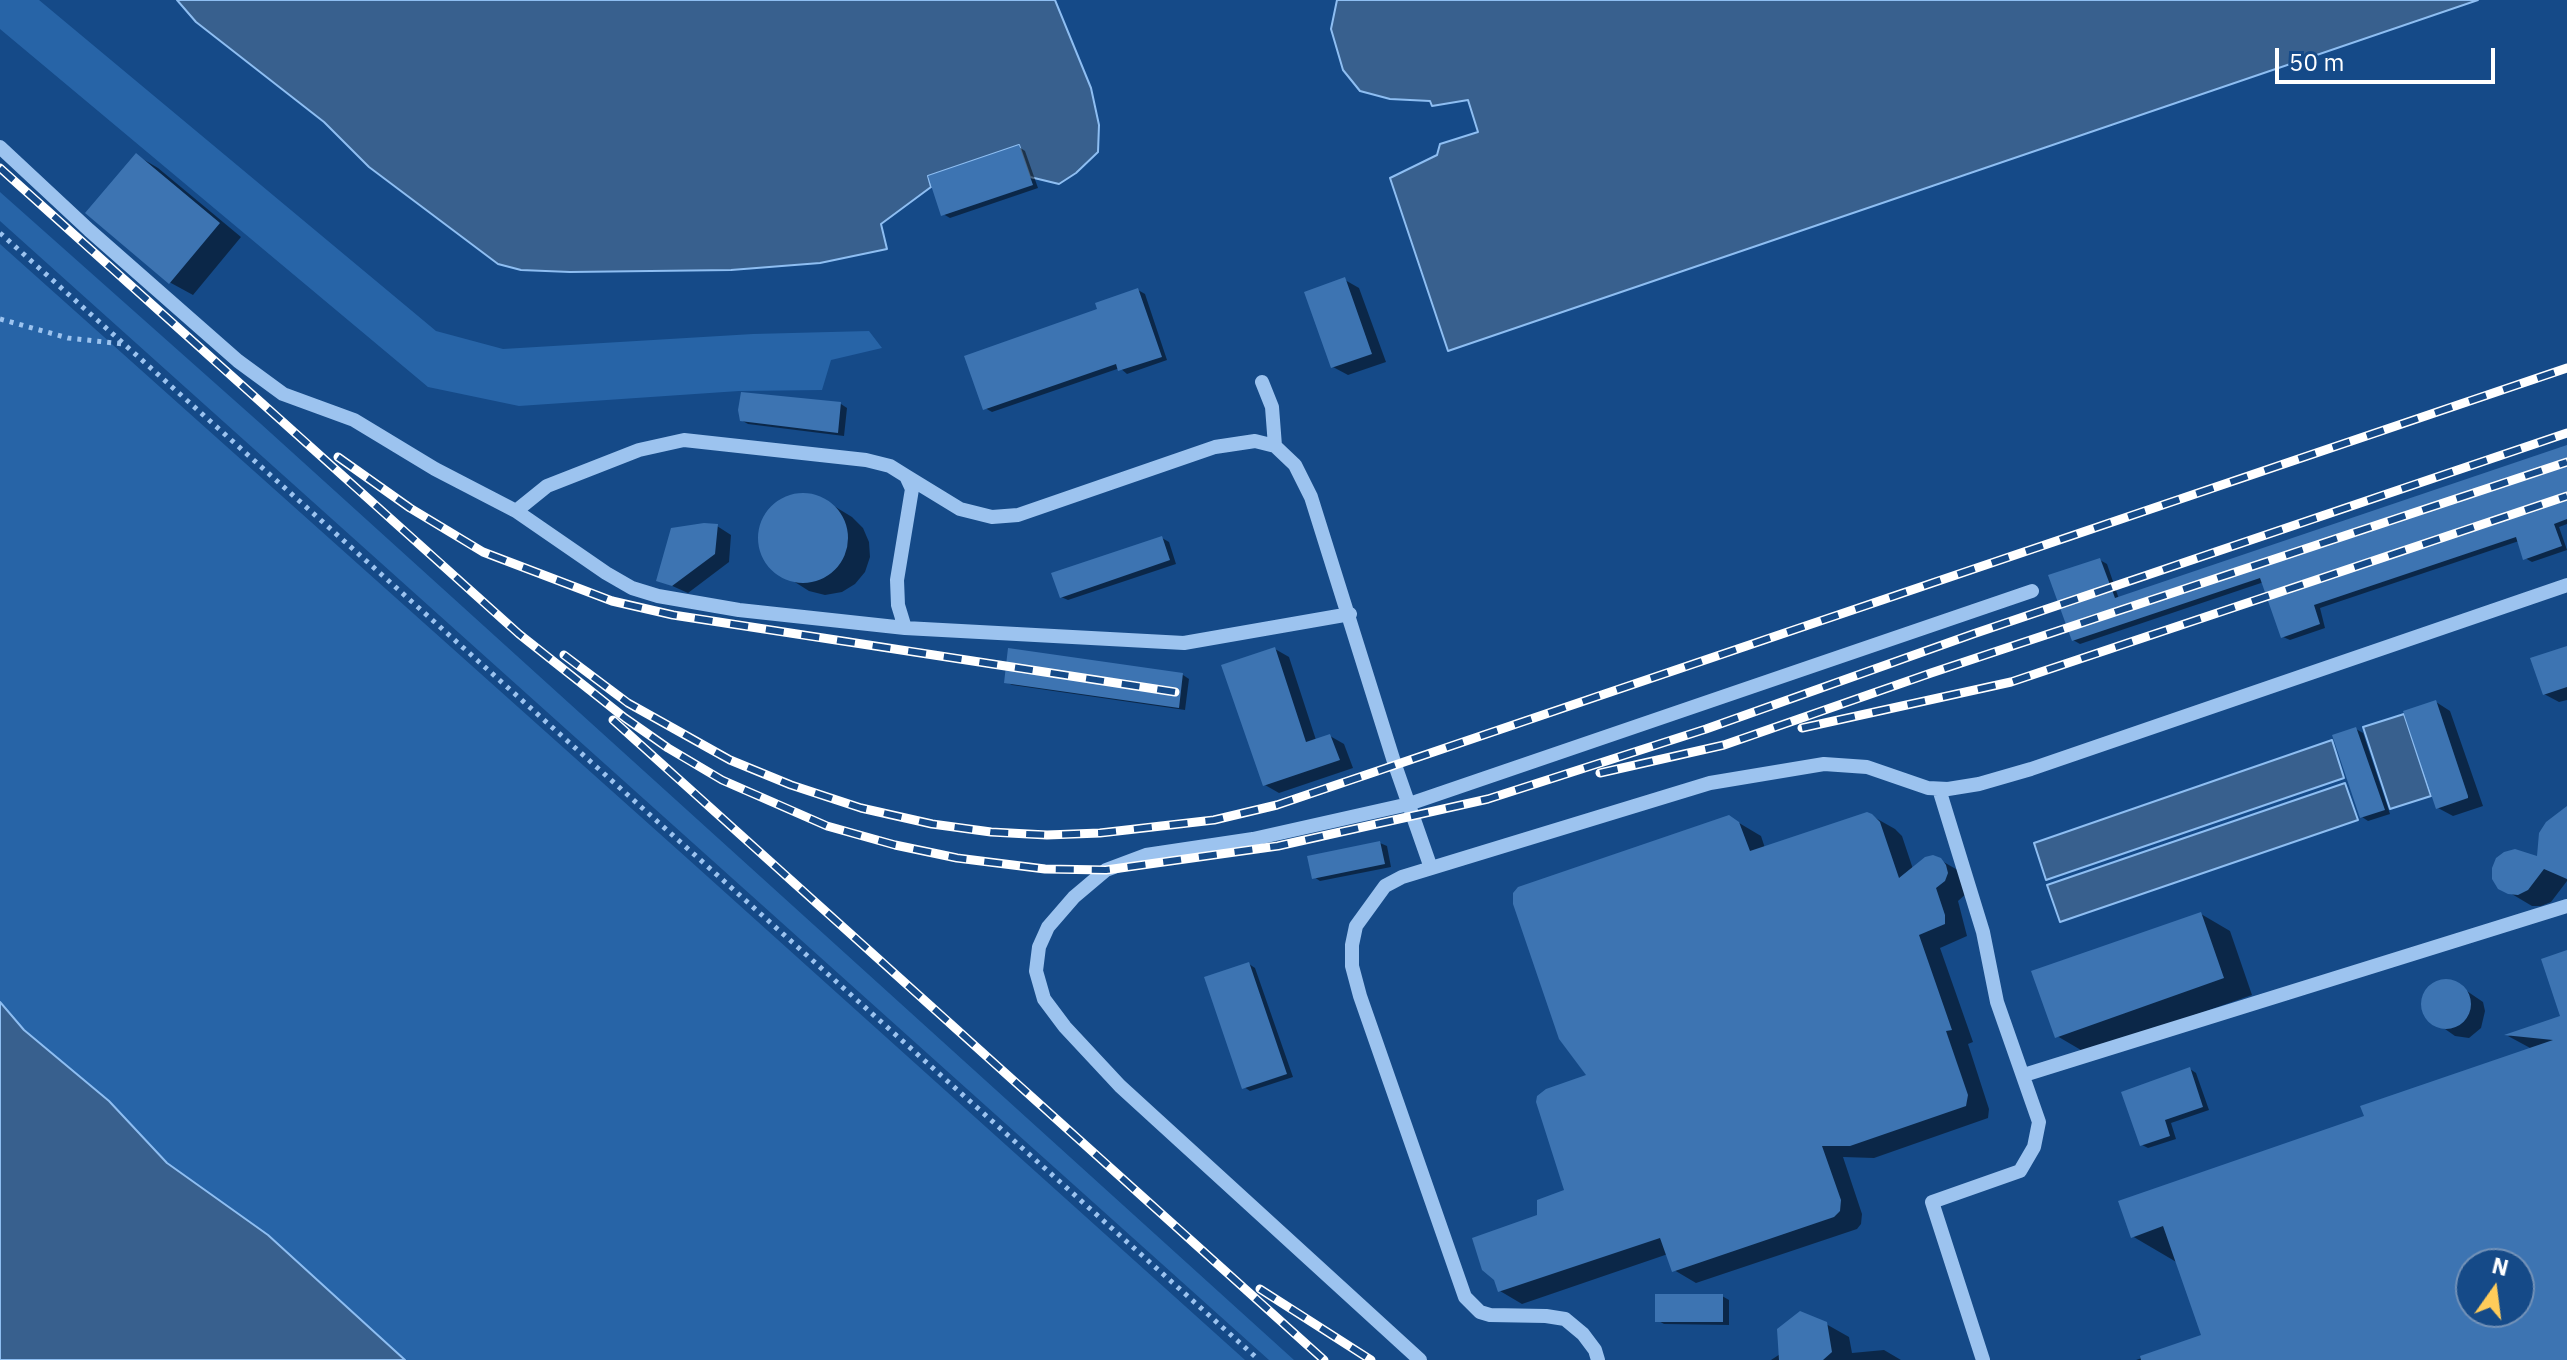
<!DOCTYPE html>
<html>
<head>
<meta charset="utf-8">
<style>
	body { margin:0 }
	#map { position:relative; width:2567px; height:1360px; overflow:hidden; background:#154a88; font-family:"IBM Plex Sans",sans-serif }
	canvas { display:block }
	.north { position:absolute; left:2455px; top:1248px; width:80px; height:80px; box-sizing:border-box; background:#154a88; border:2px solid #7392b8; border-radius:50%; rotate:14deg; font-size:22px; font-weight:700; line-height:32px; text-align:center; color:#fff }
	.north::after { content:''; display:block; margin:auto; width:28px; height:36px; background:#ffcc5a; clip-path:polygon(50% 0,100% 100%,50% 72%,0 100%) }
	.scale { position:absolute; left:2275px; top:48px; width:220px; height:36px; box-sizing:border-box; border:4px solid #fff; border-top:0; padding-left:10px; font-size:24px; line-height:28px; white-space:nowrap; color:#fff; -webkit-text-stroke:6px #154a88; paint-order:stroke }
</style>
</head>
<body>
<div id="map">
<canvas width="2567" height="1360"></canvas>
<div class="north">N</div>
<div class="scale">50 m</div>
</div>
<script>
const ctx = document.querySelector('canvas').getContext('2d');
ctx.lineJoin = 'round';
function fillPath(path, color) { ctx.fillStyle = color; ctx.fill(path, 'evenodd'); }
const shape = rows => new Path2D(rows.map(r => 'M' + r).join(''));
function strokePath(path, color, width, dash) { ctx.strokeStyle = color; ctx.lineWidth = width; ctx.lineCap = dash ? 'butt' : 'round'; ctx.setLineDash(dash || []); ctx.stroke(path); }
const green = shape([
	[0,0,39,0,436,331,503,349,753,334,869,331,882,348,831,360,822,390,739,391,519,406,428,387,0,29],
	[0,192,261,424,1294,1360,1269,1360,0,221],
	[0,244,688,859,1245,1360,405,1360,268,1235,167,1163,109,1101,24,1030,0,1002]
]);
const water = shape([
	[177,0,1055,0,1091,88,1099,125,1098,152,1076,173,1059,184,1030,177,1019,145,928,176,931,187,881,224,887,249,820,263,731,270,570,272,521,270,498,264,369,167,324,122,196,22,177,0],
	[1337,0,2478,0,1448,351,1390,178,1437,155,1440,144,1478,132,1468,100,1432,106,1430,101,1390,99,1360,91,1343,70,1331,29,1337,0],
	[2404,714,2431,796,2390,809,2363,727,2404,714],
	[2332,740,2344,778,2046,880,2034,843,2332,740],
	[2345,783,2358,820,2060,922,2047,885,2345,783],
	[0,1002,24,1030,109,1101,167,1163,268,1235,405,1360,0,1360,0,1002]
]);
const shadow = shape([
	[1019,147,1025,151,1038,188,950,218,943,214],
	[136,155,158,168,241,237,193,295,171,283,88,213],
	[1345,280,1359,288,1386,362,1348,375,1333,367],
	[1138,290,1145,294,1167,360,1127,374,1120,368,992,412,985,408,1100,310],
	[742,394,841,404,847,408,844,436,748,424,741,420],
	[2567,447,2567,524,2559,527,2567,550,2532,562,2525,558,2519,541,2320,608,2325,628,2290,640,2283,637,2264,582,2080,644,2073,640,2100,560,2107,564,2119,599],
	[793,496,812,496,829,503,852,517,863,528,869,542,870,557,865,572,855,584,842,592,825,595,809,591,771,567,763,553,760,536,765,518,777,504],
	[717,526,731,535,729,562,688,593,659,580],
	[1162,538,1169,542,1176,564,1068,600,1061,597],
	[2567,648,2567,700,2559,702,2544,694],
	[1275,649,1289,657,1316,740,1330,736,1344,744,1353,768,1279,793,1265,785],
	[1183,675,1189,679,1185,710,1012,685,1006,682],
	[2436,702,2450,711,2483,806,2453,816,2438,808],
	[2356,729,2363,733,2390,814,2368,821,2362,817],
	[2567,813,2567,881,2551,902,2541,906,2532,906,2500,887,2538,858],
	[1872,816,1895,829,1902,836,1913,869,1940,860,1963,873,1967,893,1958,901,1967,936,1940,948,1973,1042,1968,1044,1989,1109,1988,1118,1874,1158,1843,1157,1862,1214,1861,1224,1857,1229,1696,1283,1674,1270,1668,1254,1522,1304,1500,1291,1539,1217,1567,1191,1589,1076,1729,817,1761,836,1765,848],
	[1380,843,1387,846,1391,867,1320,881,1314,877],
	[2201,914,2230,931,2252,995,2086,1053,2057,1036],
	[2567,952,2567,1360,2136,1360,2203,1337,2178,1263,2132,1236,2366,1118,2532,1049,2508,1036,2563,1017],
	[2471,1264,2519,1264,2519,1312,2471,1312],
	[1249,964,1255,968,1293,1077,1250,1091,1244,1087],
	[2452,981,2483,1002,2485,1011,2481,1028,2469,1038,2455,1036,2425,1015,2423,998,2434,983],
	[2190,1069,2196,1073,2209,1110,2171,1123,2176,1139,2148,1148,2142,1145],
	[1722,1296,1729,1300,1729,1325,1664,1324,1657,1320],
	[1826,1324,1849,1337,1852,1353,1884,1350,1901,1360,1771,1360]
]);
const building = shape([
	[1019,145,1033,185,941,216,928,176],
	[136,153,220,223,169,284,85,213],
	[1345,277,1372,354,1331,368,1304,292],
	[1138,288,1162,357,1118,371,1116,364,983,410,964,356,1097,309,1095,303],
	[741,392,841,402,838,433,740,421,738,410],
	[2567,445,2567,519,2554,524,2562,546,2523,560,2516,537,2314,605,2320,624,2281,638,2260,578,2072,641,2048,575,2100,558,2115,598],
	'758 538a45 45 0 1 1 90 0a45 45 0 1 1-90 0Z',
	[704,523,718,524,715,554,672,586,656,581,671,528],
	[1162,536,1170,560,1060,598,1051,573],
	[2567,646,2567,687,2543,695,2530,658],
	[1275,647,1306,742,1330,734,1340,760,1263,786,1221,665],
	[1008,648,1183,673,1179,708,1004,683],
	[2436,700,2468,796,2468,798,2436,809,2403,711],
	[2356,727,2385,810,2360,818,2332,735],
	[2567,806,2567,879,2544,869,2528,890,2518,895,2508,894,2498,889,2492,879,2492,868,2496,858,2504,852,2515,849,2537,856,2539,833,2546,822],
	[1867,812,1872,814,1880,822,1899,878,1925,857,1933,855,1941,858,1946,865,1948,873,1945,881,1936,888,1945,915,1945,924,1919,935,1952,1030,1946,1031,1968,1095,1966,1106,1850,1146,1822,1146,1841,1200,1840,1211,1834,1217,1672,1272,1660,1238,1498,1292,1494,1280,1482,1270,1472,1238,1537,1215,1537,1200,1564,1190,1536,1102,1537,1096,1546,1089,1586,1075,1559,1039,1513,904,1513,893,1518,887,1729,815,1739,822,1750,851],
	[1380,841,1385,864,1312,879,1307,856],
	[2201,912,2224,978,2055,1038,2031,971],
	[2567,950,2567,1360,2141,1360,2140,1356,2201,1335,2163,1226,2131,1238,2118,1201,2364,1116,2360,1106,2553,1040,2504,1035,2560,1016,2541,959],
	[2471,1264,2519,1264,2519,1312,2471,1312],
	[1249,962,1287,1074,1242,1089,1204,977],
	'2421 1004a25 25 0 1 1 50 0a25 25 0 1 1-50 0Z',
	[2190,1067,2203,1107,2165,1120,2170,1136,2140,1146,2121,1092],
	[1655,1294,1723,1294,1723,1322,1655,1322],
	[1800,1311,1827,1322,1832,1352,1823,1360,1779,1360,1777,1329]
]);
const path = shape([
	[0,233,1259,1360],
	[0,319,68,338,123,344]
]);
const minor = shape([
	[0,147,89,230,238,361,283,394,354,420,435,469,516,511],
	[1262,382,1272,407,1275,446],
	[906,476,912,489,897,580,898,605,905,628,739,610,658,596,632,588,606,573,516,511,547,486,639,450,684,440,866,460,890,466,906,476,960,509,992,517,1018,515,1215,447,1255,441,1275,446,1295,465,1311,497,1395,765,1431,868],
	[905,628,1184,643,1350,614],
	[1939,789,1983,932,1997,1002,2039,1122,2034,1147,2020,1171,1932,1202,1983,1360],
	[2024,1075,2567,906],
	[1420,1360,1120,1086,1065,1027,1044,999,1036,971,1039,947,1048,927,1074,897,1106,870,1146,855,1253,839,1409,804,2032,591],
	[1598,1360,1595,1350,1583,1334,1565,1319,1546,1316,1490,1315,1480,1312,1465,1297,1360,996,1352,966,1352,945,1356,926,1385,886,1402,877,1710,783,1824,764,1867,767,1928,788,1948,789,1979,784,2031,769,2567,585]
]);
const rail = shape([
	[0,168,519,634,625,718,668,748,722,780,827,826,895,845,957,858,1045,869,1106,870,1278,846,1488,799,1706,729,1973,634,2567,433],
	[338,457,410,508,483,552,612,601,673,615,1175,692],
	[564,655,628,703,730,760,791,785,861,808,932,824,991,832,1047,835,1100,833,1214,820,1277,805,2567,368],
	[613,720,1324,1360],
	[1802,728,2011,682,2567,496],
	[1600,773,1724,745,1931,673,2567,462],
	[1260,1289,1371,1360]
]);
fillPath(green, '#2764a7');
fillPath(water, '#38608e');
strokePath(water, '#8ebef2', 2);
fillPath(shadow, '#0007');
fillPath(building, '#3d74b2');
strokePath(path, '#9cc3ef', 5, [4, 6]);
strokePath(minor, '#9cc3ef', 14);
strokePath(rail, '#fff', 9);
strokePath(rail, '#154a88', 6, [18]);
</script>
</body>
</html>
